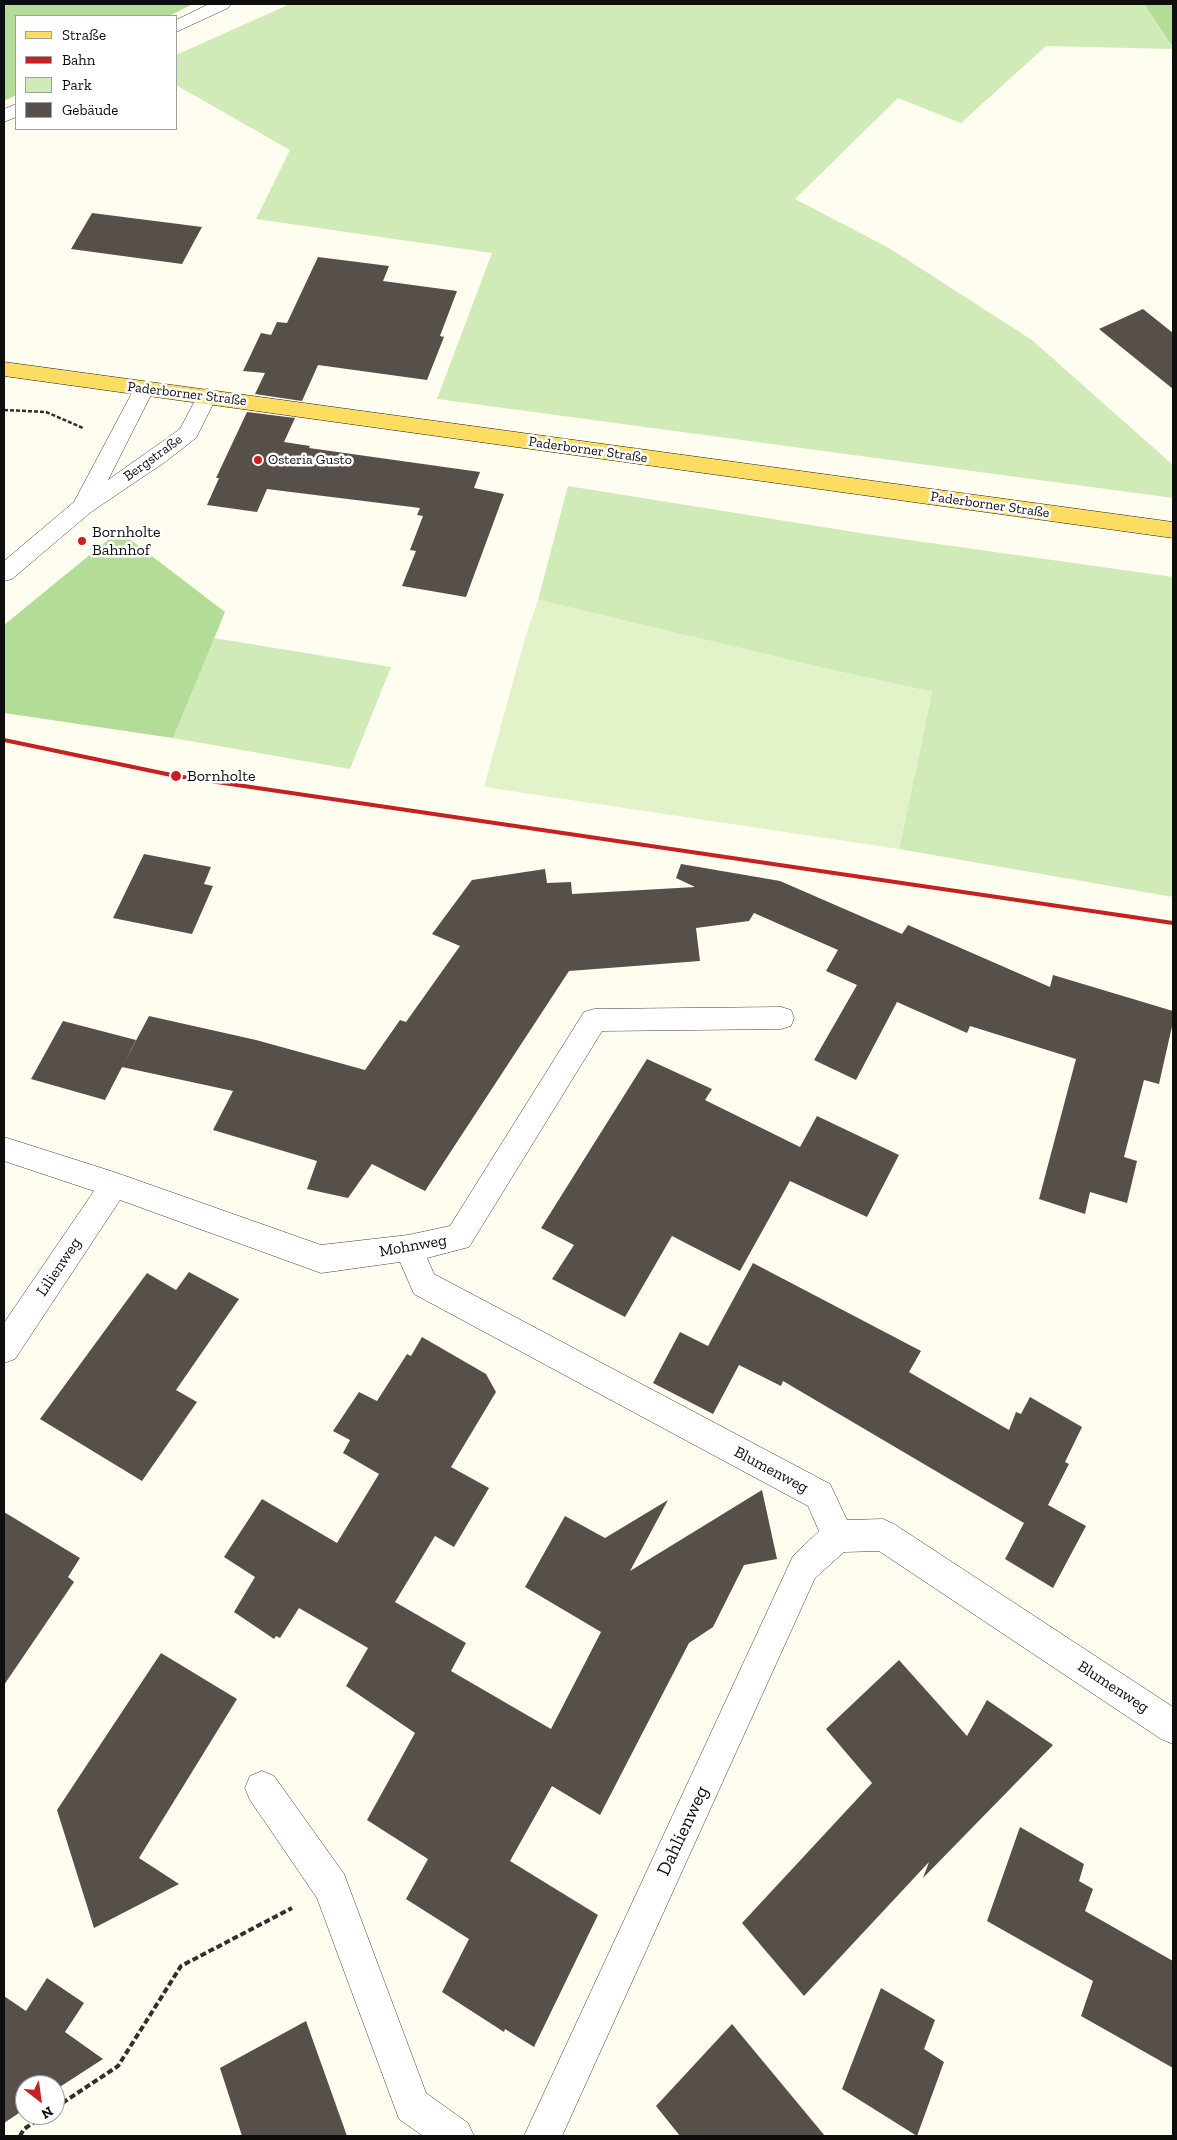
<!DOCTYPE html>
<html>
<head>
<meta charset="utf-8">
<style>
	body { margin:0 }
	#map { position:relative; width:1177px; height:2140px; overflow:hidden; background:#fffdef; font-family:"Zilla Slab",serif }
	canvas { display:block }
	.frame { position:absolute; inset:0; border:5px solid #0e0e0e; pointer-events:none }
	.legend { position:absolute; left:15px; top:15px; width:162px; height:115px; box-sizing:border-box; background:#fff; border:1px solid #9f9f9f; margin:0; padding:6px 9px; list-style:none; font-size:15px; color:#0e0e0e }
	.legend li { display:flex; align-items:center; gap:10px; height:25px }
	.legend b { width:25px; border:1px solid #9f9f9f }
	.north { position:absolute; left:15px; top:2075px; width:50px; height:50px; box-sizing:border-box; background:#fff; border:1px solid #9f9f9f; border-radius:50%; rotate:150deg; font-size:14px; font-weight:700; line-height:20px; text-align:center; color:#0e0e0e }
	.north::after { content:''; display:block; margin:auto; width:18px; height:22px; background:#c42122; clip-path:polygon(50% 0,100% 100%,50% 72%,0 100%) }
</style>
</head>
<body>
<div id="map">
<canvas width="1177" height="2140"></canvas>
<div class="frame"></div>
<ul class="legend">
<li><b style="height:6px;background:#fddd61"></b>Straße</li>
<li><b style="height:6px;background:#c42122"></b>Bahn</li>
<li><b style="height:14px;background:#d0ebb7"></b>Park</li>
<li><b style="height:14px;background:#57504a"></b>Gebäude</li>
</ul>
<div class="north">N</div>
</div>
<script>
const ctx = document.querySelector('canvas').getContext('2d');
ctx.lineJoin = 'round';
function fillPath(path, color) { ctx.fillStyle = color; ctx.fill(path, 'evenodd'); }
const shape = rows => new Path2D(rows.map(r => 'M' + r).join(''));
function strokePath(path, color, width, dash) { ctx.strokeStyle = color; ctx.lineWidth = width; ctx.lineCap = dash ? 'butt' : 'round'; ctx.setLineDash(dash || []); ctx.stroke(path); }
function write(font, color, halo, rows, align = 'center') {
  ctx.font = font + ' "Zilla Slab",serif'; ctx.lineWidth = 5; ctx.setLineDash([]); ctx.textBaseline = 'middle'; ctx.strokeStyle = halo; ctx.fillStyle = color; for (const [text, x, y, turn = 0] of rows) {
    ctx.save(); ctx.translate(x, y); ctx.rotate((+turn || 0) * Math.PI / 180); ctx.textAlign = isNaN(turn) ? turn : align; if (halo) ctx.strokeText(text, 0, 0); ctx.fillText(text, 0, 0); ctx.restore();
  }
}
const green = shape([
	[290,4,1144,4,1173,49,1046,46,961,123,898,98,795,199,889,248,1032,340,1173,465,1173,498,437,399,492,253,256,219,290,150,176,85,176,55],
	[568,486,860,533,1173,577,1173,897,899,849,932,692,836,671,538,600],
	[214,638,391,667,350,769,173,738]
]);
const forest = shape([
	[4,4,193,4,169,16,16,16,16,95,4,101],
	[1144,4,1173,4,1173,48],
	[119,531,225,612,173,738,4,713,4,625]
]);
const pitch = shape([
	[538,600,836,671,932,692,899,849,484,787,526,635]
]);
const building = shape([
	[92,213,202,227,182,264,71,249],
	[318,257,389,266,383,281,457,291,440,336,444,337,427,380,318,365,302,401,255,394,265,373,243,371,261,333,271,335,277,322,287,323],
	[1143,309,1173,333,1173,389,1099,329],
	[247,412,295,418,284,442,310,446,309,448,480,472,474,488,504,494,466,597,402,586,416,551,410,550,423,516,417,515,420,508,267,489,257,512,207,505,219,478,216,478],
	[144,854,211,867,204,884,213,886,192,934,113,918],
	[681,864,780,881,902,934,908,925,1050,987,1053,975,1173,1011,1173,1022,1159,1084,1144,1080,1124,1157,1137,1161,1127,1203,1090,1192,1085,1214,1039,1199,1076,1059,970,1026,967,1033,897,1002,856,1080,814,1060,857,985,826,971,838,950,754,913,749,921,696,928,700,961,569,971,425,1191,372,1164,348,1198,307,1189,317,1161,213,1130,233,1091,122,1067,149,1016,256,1040,365,1070,400,1020,406,1022,460,946,432,934,472,880,545,869,547,883,571,882,572,894,695,887,676,878],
	[63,1021,136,1040,105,1100,31,1079],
	[647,1059,712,1089,705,1100,800,1147,817,1116,899,1155,867,1217,790,1181,740,1271,672,1236,625,1317,552,1279,574,1245,541,1228],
	[753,1263,921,1351,909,1372,1009,1430,1016,1412,1021,1414,1030,1397,1082,1427,1065,1462,1069,1464,1048,1505,1086,1526,1053,1588,1005,1559,1024,1523,783,1381,781,1386,739,1365,713,1414,653,1383,680,1332,708,1346],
	[189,1272,239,1299,176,1390,197,1402,142,1481,40,1419,147,1273,176,1290],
	[422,1337,486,1374,496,1392,451,1467,489,1488,454,1547,435,1536,395,1602,466,1643,451,1671,551,1729,601,1632,525,1587,565,1516,605,1538,668,1500,630,1571,762,1490,777,1559,744,1565,713,1627,689,1643,600,1815,552,1786,510,1861,598,1915,534,2047,505,2029,504,2032,442,1992,469,1939,406,1899,428,1859,367,1820,415,1733,346,1686,368,1648,299,1608,280,1638,276,1636,274,1639,234,1612,255,1577,224,1557,262,1499,337,1543,379,1474,343,1453,350,1440,333,1431,359,1392,377,1401,407,1354,411,1356],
	[4,1512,80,1558,68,1577,74,1582,4,1685],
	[161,1653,237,1699,139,1858,179,1884,94,1928,57,1810],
	[899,1660,967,1736,987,1700,1053,1745,923,1878,929,1862,804,1996,742,1923,872,1783,826,1729],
	[1020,1827,1084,1864,1079,1881,1093,1889,1085,1911,1173,1961,1173,2068,1081,2016,1093,1981,987,1921],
	[47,1978,84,2003,65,2032,103,2059,55,2090,55,2085,25,2085,25,2109,4,2123,4,1996,26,2011],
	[881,1988,935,2020,924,2049,944,2062,917,2136,842,2089],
	[306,2021,347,2136,242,2136,220,2068],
	[732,2024,825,2136,680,2136,656,2106]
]);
const pathFar1 = shape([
	[4,410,46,412,83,428]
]);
const path = shape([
	[55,2108,118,2066,181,1966,292,1908],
	[20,2136,24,2129,45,2115]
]);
const minor = shape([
	[209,4,231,4,228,8,176,32,176,20,209,4],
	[16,104,16,117,4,122,4,109,16,104],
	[144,382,151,384,154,389,108,480,180,429,200,391,207,389,214,391,217,396,196,438,165,462,91,512,12,579,4,581,4,561,74,502,134,389,137,384,144,382],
	[781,1007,791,1010,794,1018,791,1026,781,1029,602,1031,469,1247,427,1258,434,1274,830,1484,847,1520,883,1519,894,1524,1173,1707,1173,1744,1161,1739,879,1551,844,1552,815,1578,562,2136,524,2136,793,1556,819,1531,808,1506,414,1294,400,1262,321,1273,120,1200,15,1359,4,1363,4,1323,94,1191,4,1161,4,1137,114,1172,321,1245,408,1235,450,1226,584,1012,594,1009,781,1007],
	[262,1771,274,1776,344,1874,426,2093,468,2123,474,2136,423,2136,399,2119,317,1898,250,1800,245,1788,250,1776,262,1771]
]);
const major = shape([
	[4,362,1173,522,1173,538,4,376,4,362]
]);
const rail = shape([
	[4,740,176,776,1173,923]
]);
const markers = [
	[258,460,5,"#c42122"],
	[82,541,5,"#c42122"],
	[176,776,6,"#c42122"]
];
const farStreetnames = [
	["Paderborner Straße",187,394,7],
	["Paderborner Straße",588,450,8],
	["Bergstraße",153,458,-36],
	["Paderborner Straße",990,505,8]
];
const farPoinames = [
	["Osteria Gusto",268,460]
];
const poiNames = [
	["Bornholte",92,532],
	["Bahnhof",92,550],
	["Bornholte",187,776]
];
const streetNames = [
	["Mohnweg",413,1246,-10],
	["Lilienweg",59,1267,-56],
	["Blumenweg",771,1470,28],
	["Blumenweg",1113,1687,33]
];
const nearStreetnames = [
	["Dahlienweg",683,1831,-65]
];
fillPath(green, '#d0ebb7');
fillPath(forest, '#b3dc96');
fillPath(pitch, '#e2f2c9');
fillPath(building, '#57504a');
strokePath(minor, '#414141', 1);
strokePath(major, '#1f1f1f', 1);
strokePath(pathFar1, '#303030', 2.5, [4, 2]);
strokePath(path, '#303030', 4, [6, 3]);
fillPath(minor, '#fff');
fillPath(major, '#fddd61');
strokePath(rail, '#c42122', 4);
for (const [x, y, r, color] of markers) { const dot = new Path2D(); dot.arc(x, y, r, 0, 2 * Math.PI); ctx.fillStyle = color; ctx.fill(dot); strokePath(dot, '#fff', 2); }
write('14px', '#0e0e0e', '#fff', farStreetnames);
write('14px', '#0e0e0e', '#fff', farPoinames, 'left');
write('16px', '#0e0e0e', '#fff', poiNames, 'left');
write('16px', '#0e0e0e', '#fff', streetNames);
write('19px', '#0e0e0e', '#fff', nearStreetnames);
</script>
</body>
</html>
